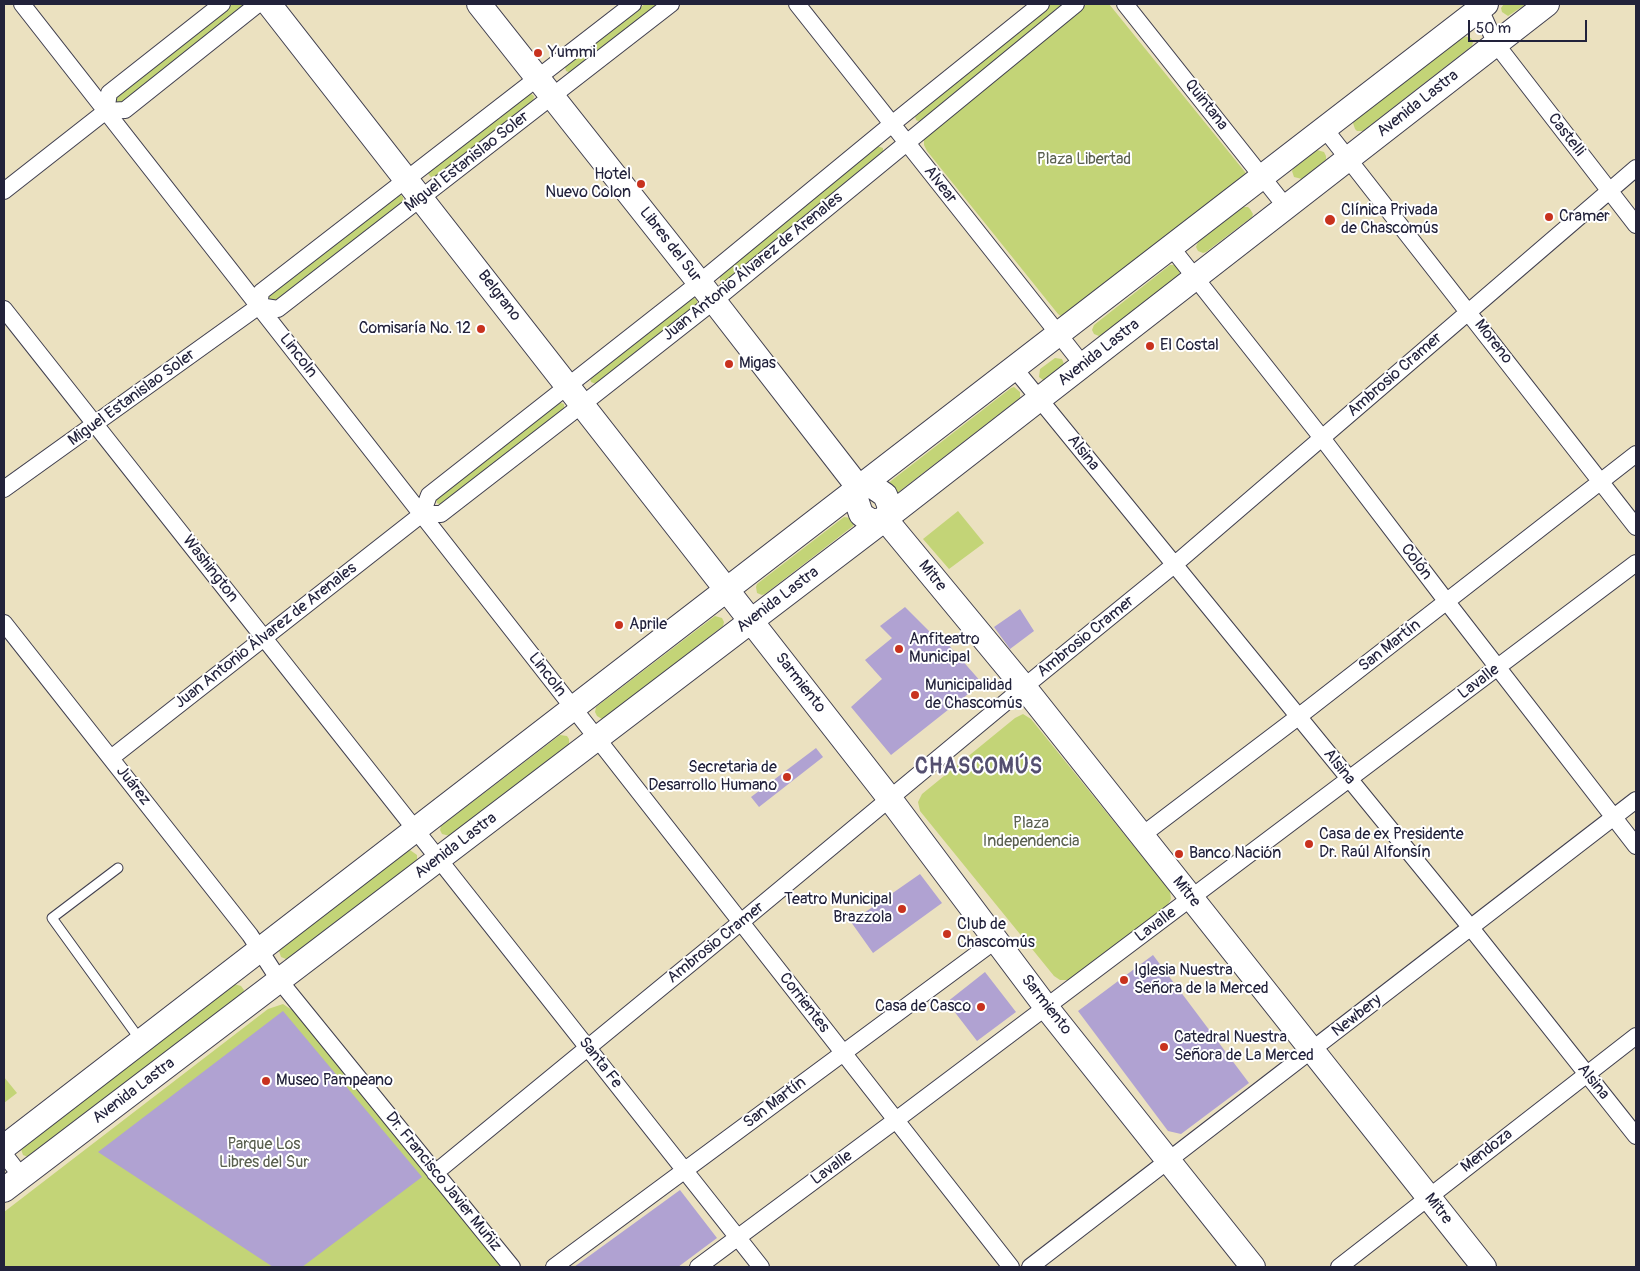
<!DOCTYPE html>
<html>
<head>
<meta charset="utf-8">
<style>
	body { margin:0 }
	#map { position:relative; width:1640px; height:1271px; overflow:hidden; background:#ebe1c0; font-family:Pangolin,sans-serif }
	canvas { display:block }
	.frame { position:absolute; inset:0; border:5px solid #22223b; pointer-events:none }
	.scale { position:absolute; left:1468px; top:20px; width:119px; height:22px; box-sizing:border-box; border:2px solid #22223b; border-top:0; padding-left:6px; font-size:15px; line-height:18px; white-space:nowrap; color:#22223b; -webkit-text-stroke:4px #fff; paint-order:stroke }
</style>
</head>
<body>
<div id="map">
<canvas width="1640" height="1271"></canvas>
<div class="frame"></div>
<div class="scale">50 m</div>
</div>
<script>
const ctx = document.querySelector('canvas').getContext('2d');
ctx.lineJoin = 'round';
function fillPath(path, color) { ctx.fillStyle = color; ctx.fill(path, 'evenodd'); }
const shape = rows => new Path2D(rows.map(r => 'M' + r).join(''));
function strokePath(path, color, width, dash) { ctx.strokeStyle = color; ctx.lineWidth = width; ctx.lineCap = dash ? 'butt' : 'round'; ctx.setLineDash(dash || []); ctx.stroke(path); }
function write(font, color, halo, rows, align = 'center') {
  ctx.font = font + ' Pangolin,sans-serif'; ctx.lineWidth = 4; ctx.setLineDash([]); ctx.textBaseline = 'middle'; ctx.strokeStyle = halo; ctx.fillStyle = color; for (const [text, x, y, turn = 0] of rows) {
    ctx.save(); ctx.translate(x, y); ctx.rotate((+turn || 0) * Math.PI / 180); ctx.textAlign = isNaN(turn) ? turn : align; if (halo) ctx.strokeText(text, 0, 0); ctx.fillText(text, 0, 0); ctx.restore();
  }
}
const green = shape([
	[233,4,248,4,124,103,116,102,116,99,118,95],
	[645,4,661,4,571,73,566,71,565,67,567,64],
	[1051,4,1067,4,920,122,916,120,915,116,917,113],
	[1087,4,1109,4,1245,172,1247,177,1064,318,1058,314,927,151,924,145,924,138,928,132],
	[1504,4,1526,4,1508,16,1502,12,1501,8],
	[1464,36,1471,38,1473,42,1472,46,1363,131,1357,131,1355,129,1353,123,1354,120],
	[530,93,534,96,533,101,436,177,431,177,429,175,428,173],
	[877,146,883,148,883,153,725,283,720,281,720,277,721,273],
	[1317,150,1324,152,1326,156,1326,160,1302,179,1294,177,1292,171,1294,168],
	[400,194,403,197,403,202,276,300,271,300,269,299,269,295],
	[1243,207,1248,207,1250,209,1253,214,1252,217,1206,252,1203,253,1198,251,1196,247,1198,242],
	[1170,265,1175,265,1180,271,1179,275,1102,335,1099,336,1094,334,1092,330,1094,325],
	[691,298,694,298,697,300,697,306,596,384,591,382,590,377],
	[1055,358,1062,359,1064,364,1064,368,1046,381,1043,380,1039,377,1040,369],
	[1014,387,1020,392,1020,398,896,494,887,484,1011,388],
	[558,402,564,404,564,409,441,505,437,503,436,499],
	[958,511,984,543,949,569,923,539],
	[844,517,851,518,854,523,853,526,765,594,762,595,757,593,756,587,757,584],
	[715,616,722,618,724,622,723,626,605,718,602,719,597,716,595,712,596,707],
	[1023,714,1031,719,1170,891,1171,899,1167,906,1068,980,1060,980,1054,976,920,811,918,802,922,794,1015,718],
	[560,735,567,736,569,739,569,745,450,836,442,834,440,830,441,826],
	[410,850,417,855,417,861,289,959,286,959,281,957,279,951,281,948,408,851],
	[234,984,241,986,244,990,243,994,28,1157,23,1155,21,1149],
	[283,1004,295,1012,503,1267,4,1267,4,1212,268,1009],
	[4,1077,17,1093,4,1103]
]);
const building = shape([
	[905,607,935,637,939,634,982,683,891,755,851,707,882,679,865,660,892,638,880,626],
	[1020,609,1034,631,1010,649,994,627],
	[816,748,823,757,759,807,751,797],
	[920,874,942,903,873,953,851,922],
	[1153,955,1249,1083,1181,1134,1168,1131,1078,1011],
	[985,972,1016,1012,977,1041,947,1002],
	[283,1011,422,1177,302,1267,273,1267,98,1152],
	[680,1190,717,1238,678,1267,574,1267]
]);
const service = shape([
	[118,868,52,918,141,1041]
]);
const minor = shape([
	[22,4,1011,1267],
	[797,4,1083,365],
	[1125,4,1286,207],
	[1475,4,1480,9,1496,44,1636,225],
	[106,111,109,93,222,4],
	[1324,128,1636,527],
	[4,191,106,111,125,110,258,4],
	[1171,247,1322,438,1447,602,1636,846],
	[259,306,261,292,633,4],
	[4,309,761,1267],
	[1014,368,1471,928,1636,1136],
	[4,489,259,306,278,309,671,4],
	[422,514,441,514,583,404,714,301,1076,4],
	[4,623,250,935,279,980,512,1267],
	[111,758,422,514,429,495,700,282,892,124,1041,4],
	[1141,836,1298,717,1636,454],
	[4,1154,21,1176],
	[435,1173,741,922,1024,687,1174,565,1636,168],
	[554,1267,996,940],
	[698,1267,896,1120,1636,563],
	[1030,1267,1636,800],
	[1339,1267,1636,1036]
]);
const secondary = shape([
	[269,4,890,799,1046,1007,1253,1267],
	[479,4,714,301,859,488],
	[859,488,872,486,885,495,888,502,890,509,885,519],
	[859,488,856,499,861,514,866,518,873,522,885,519],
	[885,519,1024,687,1484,1267],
	[4,1147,1486,4],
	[4,1190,885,519,1547,4]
]);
const markers = [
	[538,53,5,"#c8321e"],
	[641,184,5,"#c8321e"],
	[1549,217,5,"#c8321e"],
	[1330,220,6,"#c8321e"],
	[481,329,5,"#c8321e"],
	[1150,346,5,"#c8321e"],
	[729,364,5,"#c8321e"],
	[619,625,5,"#c8321e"],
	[899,649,5,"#c8321e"],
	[915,695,5,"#c8321e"],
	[787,777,5,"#c8321e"],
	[1309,844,5,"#c8321e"],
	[1179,854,5,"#c8321e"],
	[902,909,5,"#c8321e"],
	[947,934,5,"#c8321e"],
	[1124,980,5,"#c8321e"],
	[981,1007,5,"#c8321e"],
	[1164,1047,5,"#c8321e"],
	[266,1081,5,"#c8321e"]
];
const poiNames = [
	["Yummi",548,53],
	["Hotel",631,175,"right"],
	["Nuevo Colon",631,193,"right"],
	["Clínica Privada",1341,211],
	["de Chascomús",1341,229],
	["Cramer",1559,217],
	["Comisaría No. 12",471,329,"right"],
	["El Costal",1160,346],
	["Migas",739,364],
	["Aprile",629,625],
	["Anfiteatro",909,640],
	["Municipal",909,658],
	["Municipalidad",925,686],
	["de Chascomús",925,704],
	["Secretarìa de",777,768,"right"],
	["Desarrollo Humano",777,786,"right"],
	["Casa de ex Presidente",1319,835],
	["Dr. Raúl Alfonsín",1319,853],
	["Banco Nación",1189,854],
	["Teatro Municipal",892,900,"right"],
	["Brazzola",892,918,"right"],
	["Club de",957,925],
	["Chascomús",957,943],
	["Iglesia Nuestra",1134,971],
	["Señora de la Merced",1134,989],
	["Casa de Casco",971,1007,"right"],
	["Catedral Nuestra",1174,1038],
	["Señora de La Merced",1174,1056],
	["Museo Pampeano",276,1081]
];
const streetNames = [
	["Avenida Lastra",1418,104,-38],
	["Quintana",1206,105,52],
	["Castelli",1566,135,52],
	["Miguel Estanislao Soler",467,162,-38],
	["Alvear",940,185,52],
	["Libres del Sur",670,245,52],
	["Juan Antonio Álvarez de Arenales",753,267,-39],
	["Belgrano",499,296,52],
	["Moreno",1493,342,52],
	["Avenida Lastra",1099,353,-38],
	["Lincoln",298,356,52],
	["Ambrosio Cramer",1395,375,-41],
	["Miguel Estanislao Soler",132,398,-36],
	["Alsina",1083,453,51],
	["Colón",1416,562,53],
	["Washington",210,569,52],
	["Mitre",932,576,51],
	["Avenida Lastra",778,600,-37],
	["Juan Antonio Álvarez de Arenales",266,636,-38],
	["Ambrosio Cramer",1086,637,-39],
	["San Martín",1390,646,-38],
	["Lincoln",547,675,52],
	["Lavalle",1479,682,-37],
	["Sarmiento",800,683,52],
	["Alsina",1339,767,51],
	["Juárez",133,786,52],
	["Avenida Lastra",456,846,-37],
	["Mitre",1186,892,51],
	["Lavalle",1156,925,-37],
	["Ambrosio Cramer",716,943,-39],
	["Corrientes",804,1003,52],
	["Sarmiento",1046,1005,52],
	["Newbery",1357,1016,-38],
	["Santa Fe",600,1063,52],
	["Alsina",1593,1082,51],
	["Avenida Lastra",134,1091,-37],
	["San Martín",775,1103,-37],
	["Mendoza",1487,1151,-38],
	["Lavalle",832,1168,-36],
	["Dr. Francisco Javier Muñiz",443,1182,51],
	["Mitre",1438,1209,52]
];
const parkNames = [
	["Plaza Libertad",1084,160],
	["Plaza",1031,824],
	["Independencia",1031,842],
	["Parque Los",264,1145],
	["Libres del Sur",264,1163]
];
const districtNames = [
	["CHASCOMÚS",979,768]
];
fillPath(green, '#c3d477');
fillPath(building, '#b0a2d2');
strokePath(service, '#403f4f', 11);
strokePath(minor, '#403f4f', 18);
strokePath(secondary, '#403f4f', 26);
strokePath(service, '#fff', 9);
strokePath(minor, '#fff', 16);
strokePath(secondary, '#fff', 24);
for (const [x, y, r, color] of markers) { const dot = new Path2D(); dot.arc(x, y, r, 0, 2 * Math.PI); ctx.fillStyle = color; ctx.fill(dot); strokePath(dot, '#fff', 2); }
write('16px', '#22223b', '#fff', poiNames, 'left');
write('16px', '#22223b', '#fff', streetNames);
write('16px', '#5a6050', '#fff', parkNames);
ctx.letterSpacing = '1px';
write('bold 21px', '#544f70', '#fff', districtNames);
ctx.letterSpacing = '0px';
</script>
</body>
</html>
